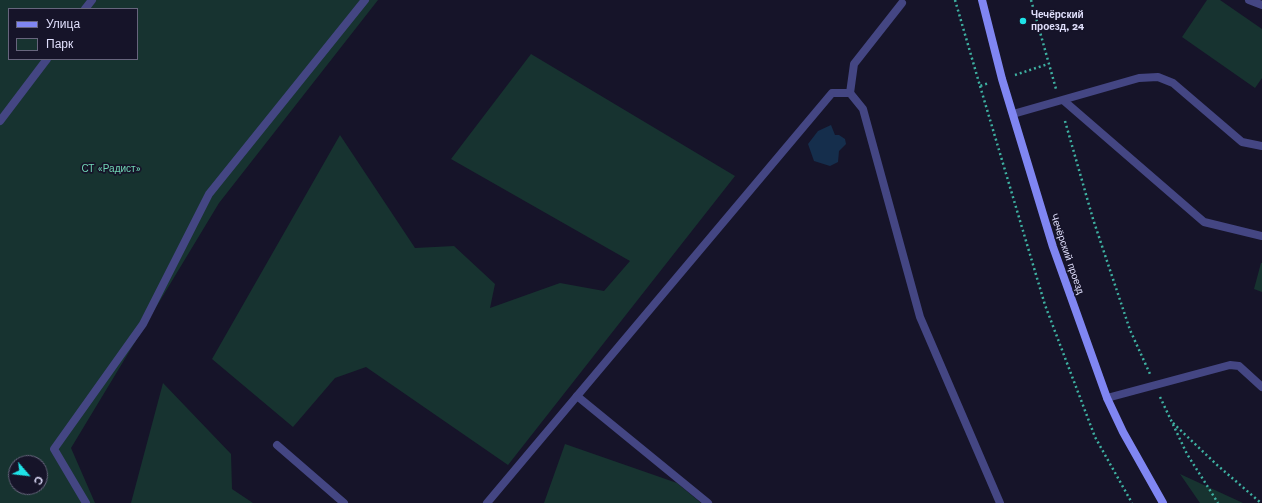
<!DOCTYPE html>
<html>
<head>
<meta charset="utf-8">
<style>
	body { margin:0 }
	#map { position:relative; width:1262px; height:503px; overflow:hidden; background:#161429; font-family:"Work Sans",sans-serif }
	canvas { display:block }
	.legend { position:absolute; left:8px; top:8px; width:130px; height:52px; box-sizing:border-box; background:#161429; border:1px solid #67657d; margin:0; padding:5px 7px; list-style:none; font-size:12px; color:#e0dffc }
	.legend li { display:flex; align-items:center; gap:8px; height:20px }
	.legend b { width:20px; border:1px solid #67657d }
	.north { position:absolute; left:8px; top:455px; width:40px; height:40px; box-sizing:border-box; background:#161429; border:1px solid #67657d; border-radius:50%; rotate:118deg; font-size:11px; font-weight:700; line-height:16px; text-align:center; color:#e0dffc }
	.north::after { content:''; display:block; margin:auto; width:14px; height:18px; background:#1fe3e8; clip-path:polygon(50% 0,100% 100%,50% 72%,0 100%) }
</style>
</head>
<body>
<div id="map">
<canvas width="1262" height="503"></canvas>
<ul class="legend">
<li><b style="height:5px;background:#8086f2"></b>Улица</li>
<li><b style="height:11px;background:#173330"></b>Парк</li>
</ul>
<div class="north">С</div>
</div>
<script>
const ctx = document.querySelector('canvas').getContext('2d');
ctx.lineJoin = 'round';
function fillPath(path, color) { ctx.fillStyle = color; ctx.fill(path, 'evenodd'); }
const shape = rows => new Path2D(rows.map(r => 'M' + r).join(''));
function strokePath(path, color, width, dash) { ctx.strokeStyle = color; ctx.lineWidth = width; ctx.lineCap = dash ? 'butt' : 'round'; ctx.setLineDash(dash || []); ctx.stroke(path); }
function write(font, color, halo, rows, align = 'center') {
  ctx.font = font + ' "Work Sans",sans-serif'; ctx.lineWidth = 3.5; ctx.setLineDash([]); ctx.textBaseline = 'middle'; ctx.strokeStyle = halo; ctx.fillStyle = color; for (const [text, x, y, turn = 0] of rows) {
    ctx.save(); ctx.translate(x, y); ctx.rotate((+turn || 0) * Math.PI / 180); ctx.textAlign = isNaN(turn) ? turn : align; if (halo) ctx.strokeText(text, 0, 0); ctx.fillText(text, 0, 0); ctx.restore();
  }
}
const green = shape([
	[0,0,378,0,219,203,71,448,95,503,0,503],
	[9,9,137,9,137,59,9,59],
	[16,463,40,463,40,487,16,487],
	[1207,0,1220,0,1262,29,1262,78,1255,88,1182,37],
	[531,54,735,176,508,465,366,367,335,378,293,427,212,359,340,135,415,248,454,246,495,284,490,308,560,283,604,291,630,261,451,159],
	[1261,263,1262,263,1262,292,1254,289],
	[163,383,231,454,232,489,253,503,131,503],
	[565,444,677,483,701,503,544,503],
	[1180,474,1243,503,1200,503]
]);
const water = shape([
	[831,125,835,135,839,135,845,139,846,144,839,151,838,162,830,166,814,161,808,144,818,131]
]);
const path = shape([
	[955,0,980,86,989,83],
	[1031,0,1056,89],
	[1015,75,1048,64],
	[980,86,1045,305,1095,437,1132,503],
	[1065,121,1093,219,1130,330,1150,374],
	[1160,397,1187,454,1218,503],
	[1173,423,1216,464,1261,503]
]);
const lane = shape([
	[1249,0,1262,5],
	[85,9,92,0],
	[850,93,854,64,902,3],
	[1063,100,1204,222,1262,236],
	[1013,114,1139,78,1158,77,1173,83,1242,142,1262,146],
	[0,121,47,59],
	[577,396,708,503],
	[1107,398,1230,365,1239,366,1262,387]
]);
const street = shape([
	[277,445,344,503],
	[86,503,54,449,143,324,209,194,365,0],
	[487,503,832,93,850,93,863,109,920,317,1000,503]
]);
const secondary = shape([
	[982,0,1002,79,1053,247,1107,398,1123,432,1163,503]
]);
const markers = [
	[1023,21,4,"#1fe3e8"]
];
const poiNames = [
	["Чечёрский",1031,15],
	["проезд, 24",1031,27]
];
const parkNames = [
	["СТ «Радист»",111,169]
];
const streetNames = [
	["Чечёрский проезд",1067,254,71]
];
fillPath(green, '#173330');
fillPath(water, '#152e4c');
strokePath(path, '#3eb1a2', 2.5, [2, 3]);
strokePath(lane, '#444683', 8);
strokePath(street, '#444683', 8);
strokePath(secondary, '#8086f2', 8);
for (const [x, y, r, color] of markers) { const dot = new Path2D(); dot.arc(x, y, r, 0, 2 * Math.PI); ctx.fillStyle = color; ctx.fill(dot); strokePath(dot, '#161429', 1.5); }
write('bold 10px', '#e0dffc', '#161429', poiNames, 'left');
write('10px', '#71d6b5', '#161429', parkNames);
write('10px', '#e0dffc', '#161429', streetNames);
</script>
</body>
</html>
